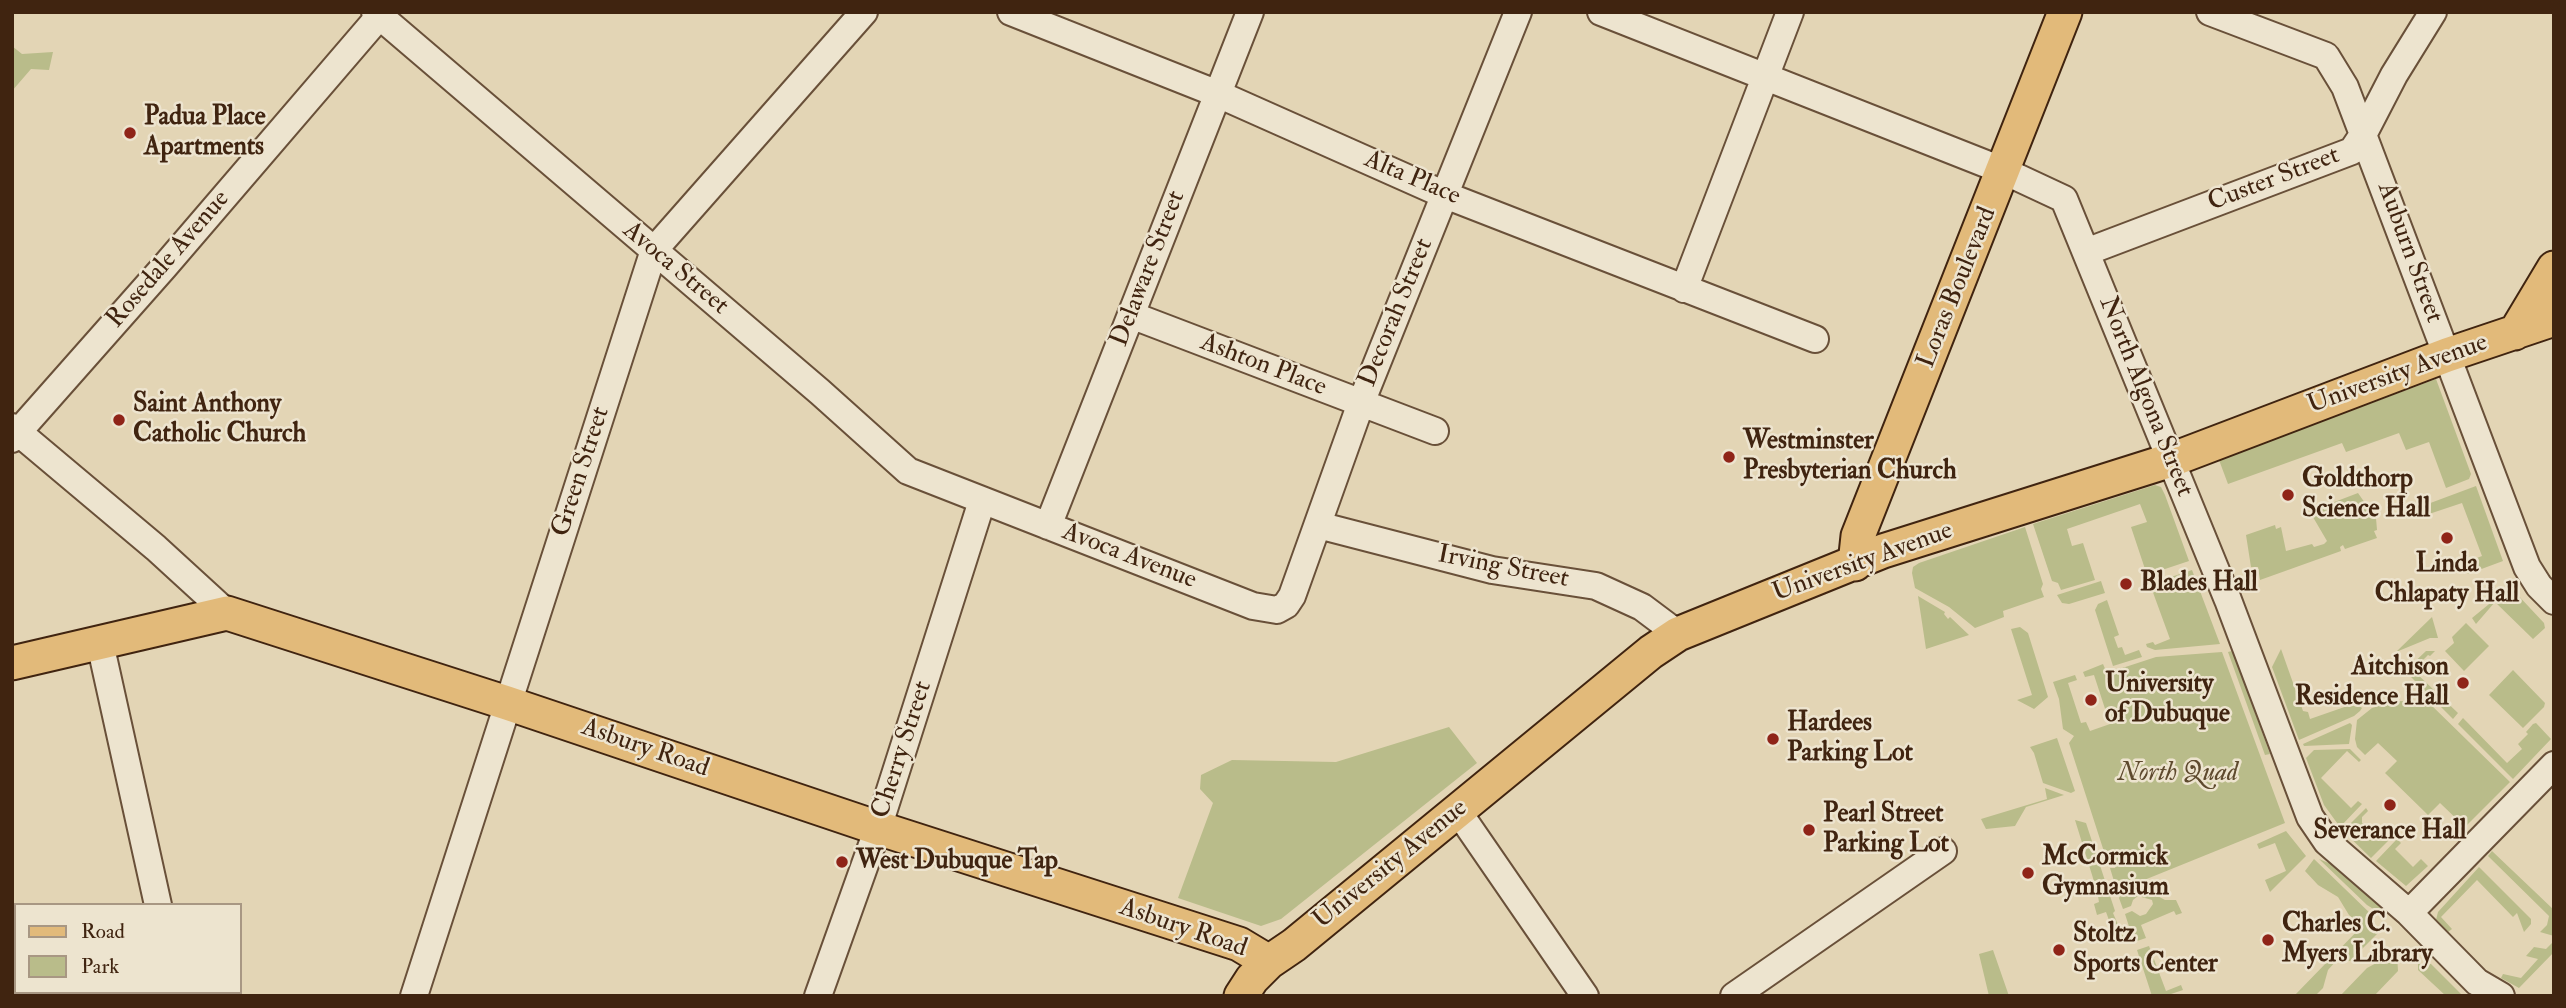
<!DOCTYPE html>
<html>
<head>
<meta charset="utf-8">
<style>
	body { margin:0 }
	#map { position:relative; width:2566px; height:1008px; overflow:hidden; background:#e3d5b5; font-family:"IM FELL Double Pica",serif }
	canvas { display:block }
	.frame { position:absolute; inset:0; border:14px solid #402410; pointer-events:none }
	.legend { position:absolute; left:14px; top:903px; width:228px; height:91px; box-sizing:border-box; background:#ede4cf; border:2px solid #a89783; margin:0; padding:9px 12px; list-style:none; font-size:21px; color:#402410 }
	.legend li { display:flex; align-items:center; gap:14px; height:35px }
	.legend b { width:35px; border:2px solid #a89783 }
</style>
</head>
<body>
<div id="map">
<canvas width="2566" height="1008"></canvas>
<div class="frame"></div>
<ul class="legend">
<li><b style="height:9px;background:#e2ba7a"></b>Road</li>
<li><b style="height:19px;background:#b9bc8a"></b>Park</li>
</ul>
</div>
<script>
const ctx = document.querySelector('canvas').getContext('2d');
ctx.lineJoin = 'round';
function fillPath(path, color) { ctx.fillStyle = color; ctx.fill(path, 'evenodd'); }
const shape = rows => new Path2D(rows.map(r => 'M' + r).join(''));
function strokePath(path, color, width, dash) { ctx.strokeStyle = color; ctx.lineWidth = width; ctx.lineCap = dash ? 'butt' : 'round'; ctx.setLineDash(dash || []); ctx.stroke(path); }
function write(font, color, halo, rows, align = 'center') {
  ctx.font = font + ' "IM FELL Double Pica",serif'; ctx.lineWidth = 5; ctx.setLineDash([]); ctx.textBaseline = 'middle'; ctx.strokeStyle = halo; ctx.fillStyle = color; for (const [text, x, y, turn = 0] of rows) {
    ctx.save(); ctx.translate(x, y); ctx.rotate((+turn || 0) * Math.PI / 180); ctx.textAlign = isNaN(turn) ? turn : align; if (halo) ctx.strokeText(text, 0, 0); ctx.fillText(text, 0, 0); ctx.restore();
  }
}
const green = shape([
	[12,46,22,54,53,52,49,70,31,69,12,91],
	[2436,379,2471,474,2469,479,2446,488,2429,442,2406,450,2399,433,2346,452,2342,443,2228,484,2219,460],
	[2155,485,2161,487,2165,495,2189,561,2162,570,2160,568,2146,572,2131,527,2147,522,2140,504,2067,529,2072,546,2083,543,2095,580,2061,590,2058,583,2052,581,2033,524],
	[2476,486,2503,561,2468,574,2464,563,2482,556,2462,503,2429,514,2425,505],
	[2358,493,2365,503,2375,506,2377,530,2374,531,2377,538,2345,549,2343,545,2340,547,2341,551,2260,580,2258,567,2251,567,2246,535,2275,525,2276,529,2281,527,2286,551,2312,544,2314,547,2324,544,2327,541,2310,512,2322,507,2326,511,2324,506],
	[2025,527,2043,584,2041,589,2044,597,2003,611,2004,617,1975,628,1949,607,1915,588,1912,573,1913,567,1919,563],
	[2192,570,2220,644,2155,650,2147,647,2146,644,2153,642,2155,645,2170,639,2151,587,2161,584,2165,579],
	[2101,581,2105,593,2069,604,2062,603,2057,595],
	[2515,592,2544,623,2545,628,2533,639,2495,602,2476,624,2472,618,2494,600],
	[1918,596,1945,612,1944,614,1948,619,1950,617,1969,635,1926,649],
	[2107,600,2119,635,2114,637,2118,648,2122,647,2125,655,2139,650,2142,657,2113,666,2095,610,2098,604],
	[2432,617,2438,638,2430,638,2396,652],
	[2466,623,2489,646,2464,671,2445,651,2454,643,2452,637],
	[2020,627,2028,633,2048,697,2034,709,2017,700,2032,695,2011,629],
	[2281,649,2303,711,2308,712,2310,719,2356,703,2362,708,2360,711,2354,716,2299,740,2272,667],
	[2232,651,2233,652,2270,754,2265,755,2228,652],
	[2426,651,2435,651,2430,656,2428,655,2413,670,2458,713,2453,719,2405,671],
	[2222,652,2285,823,2117,891,2110,868,2115,868,2117,864,2112,859,2107,861,2069,743,2074,736,2063,729,2059,699,2053,682,2075,675,2077,680,2068,683,2081,723,2086,722,2090,731,2110,724,2094,675,2085,677,2083,672,2103,664,2107,673,2156,657],
	[2513,670,2545,703,2544,707,2523,728,2489,695],
	[2397,701,2428,702,2510,782,2465,827,2440,803,2428,815,2385,773,2397,761,2378,743,2365,755,2357,747,2355,739,2357,720,2372,708],
	[2463,718,2507,763,2522,749,2518,744,2528,734,2526,732,2533,724,2536,723,2551,739,2513,779,2458,724],
	[2350,723,2352,725,2349,744,2304,746,2303,744],
	[1449,727,1477,763,1281,919,1261,926,1178,898,1213,803,1200,789,1201,775,1232,760,1336,762],
	[2057,738,2075,791,2071,793,2043,783,2034,753,2030,747],
	[2350,749,2361,760,2359,762,2347,751,2321,778,2351,808,2358,801,2362,804,2340,827,2324,805,2306,758,2314,750],
	[2045,788,2064,795,2026,807,2015,826,1986,829,1981,819,2047,799],
	[2366,808,2368,811,2362,817,2362,823,2368,826,2375,836,2384,839,2389,832,2393,836,2371,858,2343,831],
	[2075,820,2086,823,2115,911,2113,913,2125,941,2122,942,2113,931,2106,912,2097,915,2094,904,2099,902,2097,891],
	[2286,831,2306,856,2270,892,2265,880,2286,871,2275,843,2259,849,2257,844],
	[2397,839,2401,843,2395,849,2413,867,2421,859,2428,866,2406,886,2376,861],
	[2492,851,2554,910,2554,936,2540,932,2547,925,2549,916,2488,856],
	[2314,859,2374,917,2370,921,2381,930,2350,961,2336,961,2328,970,2323,988,2315,996,2294,996,2362,926,2349,915,2338,897,2318,885,2305,871],
	[2319,859,2331,864,2382,908,2378,912,2367,905],
	[2479,867,2531,919,2531,924,2524,932,2517,913,2513,917,2477,880,2441,917,2452,929,2448,932,2436,920,2438,912],
	[2141,887,2165,900,2176,900,2182,913,2176,915,2174,911,2141,925,2146,938,2134,942,2125,914,2132,911,2140,916,2146,914,2153,904,2152,900,2138,896,2133,900,2131,906,2123,909,2119,898,2121,894],
	[2554,941,2554,952,2519,988,2501,978,2503,974,2521,978,2538,959,2526,956,2534,947,2546,949],
	[2149,946,2166,991,2181,985,2183,990,2165,996,2152,996,2137,950],
	[1993,950,2009,996,1989,996,1979,954],
	[2397,952,2398,971,2374,996,2340,996,2367,968],
	[2418,964,2431,964,2463,996,2446,996,2418,970]
]);
const minor = shape([
	[375,12,820,392,908,471,1253,606,1277,610,1286,605,1292,596,1361,403,1518,12],
	[1011,12,1218,94,1445,195,1815,339],
	[1601,12,2004,171,2064,199,2228,600,2310,817,2327,842,2409,913,2477,982,2501,996],
	[2210,12,2326,56,2345,87,2527,567,2539,586,2554,601],
	[2086,252,2352,151,2364,133,2394,75,2433,12],
	[1684,289,1790,12],
	[1131,315,1435,431],
	[12,427,156,548,227,613],
	[12,439,165,266,383,12],
	[1318,525,1492,570,1596,586,1642,607,1678,634],
	[1048,526,1250,12],
	[100,643,158,905],
	[1457,810,1585,996],
	[2409,913,2554,765],
	[178,992,179,996],
	[414,996,654,250,864,12],
	[818,996,878,828,982,501],
	[1734,996,1943,851]
]);
const major = shape([
	[2515,333,2554,268],
	[1855,564,1858,536,2065,12],
	[12,663,227,613,507,703,878,828,1239,944,1269,962],
	[1241,996,1252,979,1269,962,1294,945,1651,652,1678,634,1883,551,2171,460,2447,355,2554,319]
]);
const markers = [
	[130,133,7,"#8f2418"],
	[119,420,7,"#8f2418"],
	[1729,457,7,"#8f2418"],
	[2288,495,7,"#8f2418"],
	[2447,538,7,"#8f2418"],
	[2126,584,7,"#8f2418"],
	[2463,683,7,"#8f2418"],
	[2091,700,7,"#8f2418"],
	[1773,739,7,"#8f2418"],
	[2390,805,7,"#8f2418"],
	[1809,830,7,"#8f2418"],
	[842,862,7,"#8f2418"],
	[2028,873,7,"#8f2418"],
	[2268,940,7,"#8f2418"],
	[2059,950,7,"#8f2418"]
];
const poiNames = [
	["Padua Place",144,118],
	["Apartments",144,148],
	["Saint Anthony",133,405],
	["Catholic Church",133,435],
	["Westminster",1743,442],
	["Presbyterian Church",1743,472],
	["Goldthorp",2302,480],
	["Science Hall",2302,510],
	["Linda",2447,565,"center"],
	["Chlapaty Hall",2447,595,"center"],
	["Blades Hall",2140,584],
	["Aitchison",2449,668,"right"],
	["Residence Hall",2449,698,"right"],
	["University",2105,685],
	["of Dubuque",2105,715],
	["Hardees",1787,724],
	["Parking Lot",1787,754],
	["Pearl Street",1823,815],
	["Parking Lot",1823,845],
	["Severance Hall",2390,832,"center"],
	["McCormick",2042,858],
	["Gymnasium",2042,888],
	["West Dubuque Tap",856,862],
	["Charles C.",2282,925],
	["Myers Library",2282,955],
	["Stoltz",2073,935],
	["Sports Center",2073,965]
];
const streetNames = [
	["Alta Place",1412,179,23],
	["Custer Street",2274,180,-21],
	["Auburn Street",2409,253,70],
	["Rosedale Avenue",169,260,-49],
	["Avoca Street",675,269,40],
	["Delaware Street",1149,269,-69],
	["Loras Boulevard",1958,288,-68],
	["Decorah Street",1397,313,-68],
	["Ashton Place",1263,366,21],
	["University Avenue",2398,375,-20],
	["North Algona Street",2145,397,68],
	["Green Street",582,472,-72],
	["Avoca Avenue",1129,557,21],
	["University Avenue",1863,563,-20],
	["Irving Street",1503,568,11],
	["Asbury Road",645,749,19],
	["Cherry Street",903,750,-72],
	["University Avenue",1391,865,-39],
	["Asbury Road",1183,929,19]
];
const parkNames = [
	["North Quad",2178,774]
];
fillPath(green, '#b9bc8a');
strokePath(minor, '#695039', 30);
strokePath(major, '#402410', 37);
strokePath(minor, '#ede4cf', 26);
strokePath(major, '#e2ba7a', 33);
for (const [x, y, r, color] of markers) { const dot = new Path2D(); dot.arc(x, y, r, 0, 2 * Math.PI); ctx.fillStyle = color; ctx.fill(dot); strokePath(dot, '#ede4cf', 2.5); }
write('bold 26px', '#402410', '#ede4cf', poiNames, 'left');
write('26px', '#402410', '#ede4cf', streetNames);
write('italic 26px', '#5e4a2e', '#ede4cf', parkNames);
</script>
</body>
</html>
